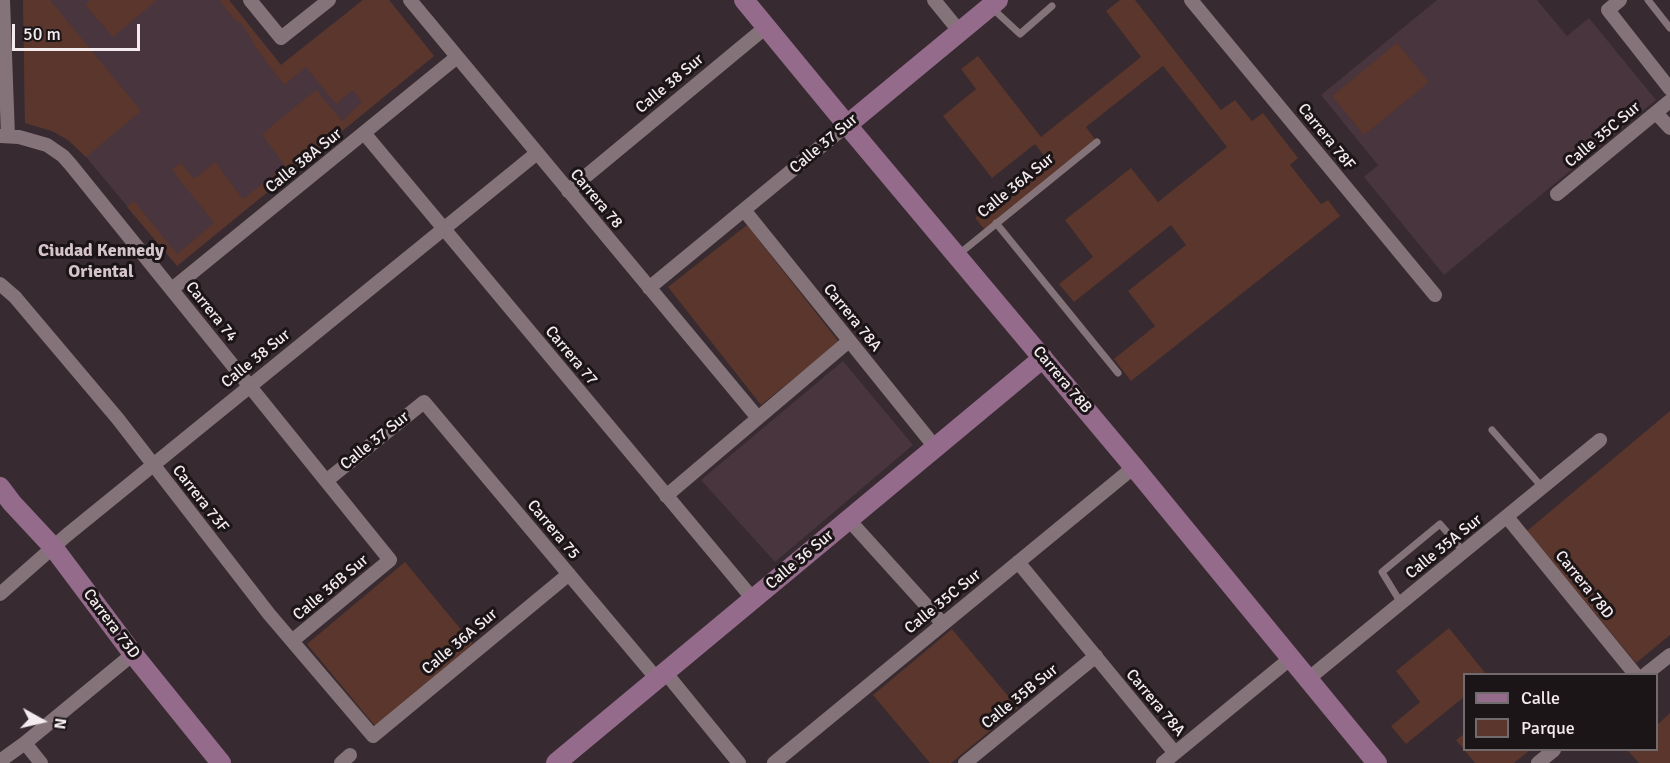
<!DOCTYPE html>
<html>
<head>
<meta charset="utf-8">
<style>
	body { margin:0 }
	#map { position:relative; width:1670px; height:763px; overflow:hidden; background:#372a30; font-family:Signika,sans-serif }
	canvas { display:block }
	.legend { position:absolute; left:1463px; top:673px; width:195px; height:78px; box-sizing:border-box; background:#1b1517; border:2px solid #726b6d; margin:0; padding:8px 10px; list-style:none; font-size:18px; color:#f4ebef }
	.legend li { display:flex; align-items:center; gap:12px; height:30px }
	.legend b { width:30px; border:2px solid #726b6d }
	.north { position:absolute; left:12px; top:691px; width:60px; height:60px; -webkit-text-stroke:4px #1b1517; paint-order:stroke; rotate:98deg; font-size:16px; font-weight:700; line-height:24px; text-align:center; color:#f4ebef }
	.north::after { content:''; display:block; margin:auto; width:21px; height:27px; background:#f4ebef; clip-path:polygon(50% 0,100% 100%,50% 72%,0 100%) }
	.scale { position:absolute; left:12px; top:24px; width:128px; height:27px; box-sizing:border-box; border:3px solid #f4ebef; border-top:0; padding-left:8px; font-size:18px; line-height:21px; white-space:nowrap; color:#f4ebef; -webkit-text-stroke:4px #1b1517; paint-order:stroke }
</style>
</head>
<body>
<div id="map">
<canvas width="1670" height="763"></canvas>
<ul class="legend">
<li><b style="height:8px;background:#956b8c"></b>Calle</li>
<li><b style="height:16px;background:#5a362c"></b>Parque</li>
</ul>
<div class="north">N</div>
<div class="scale">50 m</div>
</div>
<script>
const ctx = document.querySelector('canvas').getContext('2d');
ctx.lineJoin = 'round';
function fillPath(path, color) { ctx.fillStyle = color; ctx.fill(path, 'evenodd'); }
const shape = rows => new Path2D(rows.map(r => 'M' + r).join(''));
function strokePath(path, color, width, dash) { ctx.strokeStyle = color; ctx.lineWidth = width; ctx.lineCap = dash ? 'butt' : 'round'; ctx.setLineDash(dash || []); ctx.stroke(path); }
function write(font, color, halo, rows, align = 'center') {
  ctx.font = font + ' Signika,sans-serif'; ctx.lineWidth = 6; ctx.setLineDash([]); ctx.textBaseline = 'middle'; ctx.strokeStyle = halo; ctx.fillStyle = color; for (const [text, x, y, turn = 0] of rows) {
    ctx.save(); ctx.translate(x, y); ctx.rotate((+turn || 0) * Math.PI / 180); ctx.textAlign = isNaN(turn) ? turn : align; if (halo) ctx.strokeText(text, 0, 0); ctx.fillText(text, 0, 0); ctx.restore();
  }
}
const built = shape([
	[23,0,229,0,281,65,363,0,389,0,434,56,177,266,86,157,68,140,52,131,25,123],
	[1437,0,1537,0,1567,36,1589,18,1656,100,1444,275,1364,177,1378,165,1321,95],
	[843,361,913,445,775,562,701,480]
]);
const green = shape([
	[23,0,50,0,141,111,86,157,68,140,52,131,25,123],
	[90,0,157,0,113,37,85,5],
	[219,0,229,0,281,65,363,0,389,0,434,56,177,266,127,207,134,201,177,254,214,223,172,170,181,163,194,179,215,162,243,199,285,166,262,134,316,90,342,121,362,102,353,90,336,104,306,67,284,85,253,44,253,41,241,23,236,21],
	[1120,0,1135,0,1221,110,1235,100,1252,121,1263,113,1298,158,1290,165,1321,204,1328,200,1340,216,1131,381,1114,359,1155,326,1128,291,1186,245,1171,225,1074,302,1059,284,1093,257,1065,220,1131,168,1158,202,1227,147,1163,66,1086,127,1097,142,985,230,975,218,1048,161,1035,144,992,178,943,116,976,89,961,69,978,56,1041,137,1141,57,1106,11],
	[1397,43,1429,82,1364,135,1332,96],
	[747,225,839,342,761,405,668,287],
	[1670,411,1670,635,1636,663,1527,531],
	[405,562,473,644,375,726,307,644],
	[1449,628,1486,674,1464,674,1464,697,1406,744,1391,726,1420,702,1396,671],
	[952,629,1018,708,951,763,930,763,873,695],
	[1670,713,1670,763,1639,763,1627,750,1656,750,1657,725],
	[1464,734,1464,750,1530,750,1514,763,1475,763,1456,740]
]);
const lane = shape([
	[1648,0,1670,28],
	[992,8,1020,34,1052,6],
	[996,223,1118,373],
	[959,254,1097,142],
	[1492,430,1542,487],
	[1401,603,1382,572,1440,524,1464,552]
]);
const street = shape([
	[3,0,8,136],
	[250,0,281,38,329,0],
	[410,0,758,418],
	[934,0,960,32],
	[1191,0,1435,295],
	[1620,0,1608,10,1670,89],
	[1656,113,1670,128],
	[364,133,753,599],
	[0,136,19,137,47,145,63,156,71,165,390,560,292,641],
	[568,191,766,27],
	[1557,194,1670,101],
	[744,210,935,447],
	[0,284,15,297,118,419,269,614,373,736,569,574],
	[649,288,847,125],
	[172,289,457,57],
	[326,481,424,402,657,679],
	[666,496,849,341],
	[1507,517,1635,674],
	[849,520,943,624],
	[1018,562,1175,753],
	[0,594,67,535,537,153],
	[665,672,739,763],
	[1646,674,1670,655],
	[1308,679,1600,440],
	[25,743,41,763],
	[0,761,25,743,133,654],
	[341,763,350,755],
	[774,763,1134,467],
	[965,763,1096,656],
	[1163,763,1291,658],
	[1538,763,1554,750]
]);
const secondary = shape([
	[744,0,847,125,1134,467,1377,763],
	[847,125,998,0],
	[0,487,12,503,53,547,133,654,221,763],
	[556,763,1043,358]
]);
const streetNames = [
	["Calle 38 Sur",670,84,-40],
	["Calle 35C Sur",1603,135,-40],
	["Carrera 78F",1326,137,51],
	["Calle 37 Sur",824,144,-40],
	["Calle 38A Sur",304,161,-39],
	["Calle 36A Sur",1016,186,-39],
	["Carrera 78",596,199,50],
	["Carrera 74",211,312,51],
	["Carrera 78A",852,318,51],
	["Carrera 77",571,356,50],
	["Calle 38 Sur",256,359,-39],
	["Carrera 78B",1062,380,50],
	["Calle 37 Sur",375,441,-39],
	["Carrera 73F",200,499,52],
	["Carrera 75",553,530,50],
	["Calle 35A Sur",1444,547,-39],
	["Calle 36 Sur",800,560,-40],
	["Carrera 78D",1584,585,51],
	["Calle 36B Sur",331,588,-40],
	["Calle 35C Sur",943,602,-39],
	["Carrera 73D",111,624,53],
	["Calle 36A Sur",460,642,-40],
	["Calle 35B Sur",1020,697,-39],
	["Carrera 78A",1155,703,50]
];
const neighbourhoodNames = [
	["Ciudad Kennedy",101,251],
	["Oriental",101,272]
];
fillPath(built, '#48353d');
fillPath(green, '#5a362c');
strokePath(lane, '#84747a', 7);
strokePath(street, '#84747a', 14);
strokePath(secondary, '#956b8c', 20);
write('16px', '#f4ebef', '#1b1517', streetNames);
write('bold 18px', '#d5c5cb', '#1b1517', neighbourhoodNames);
</script>
</body>
</html>
